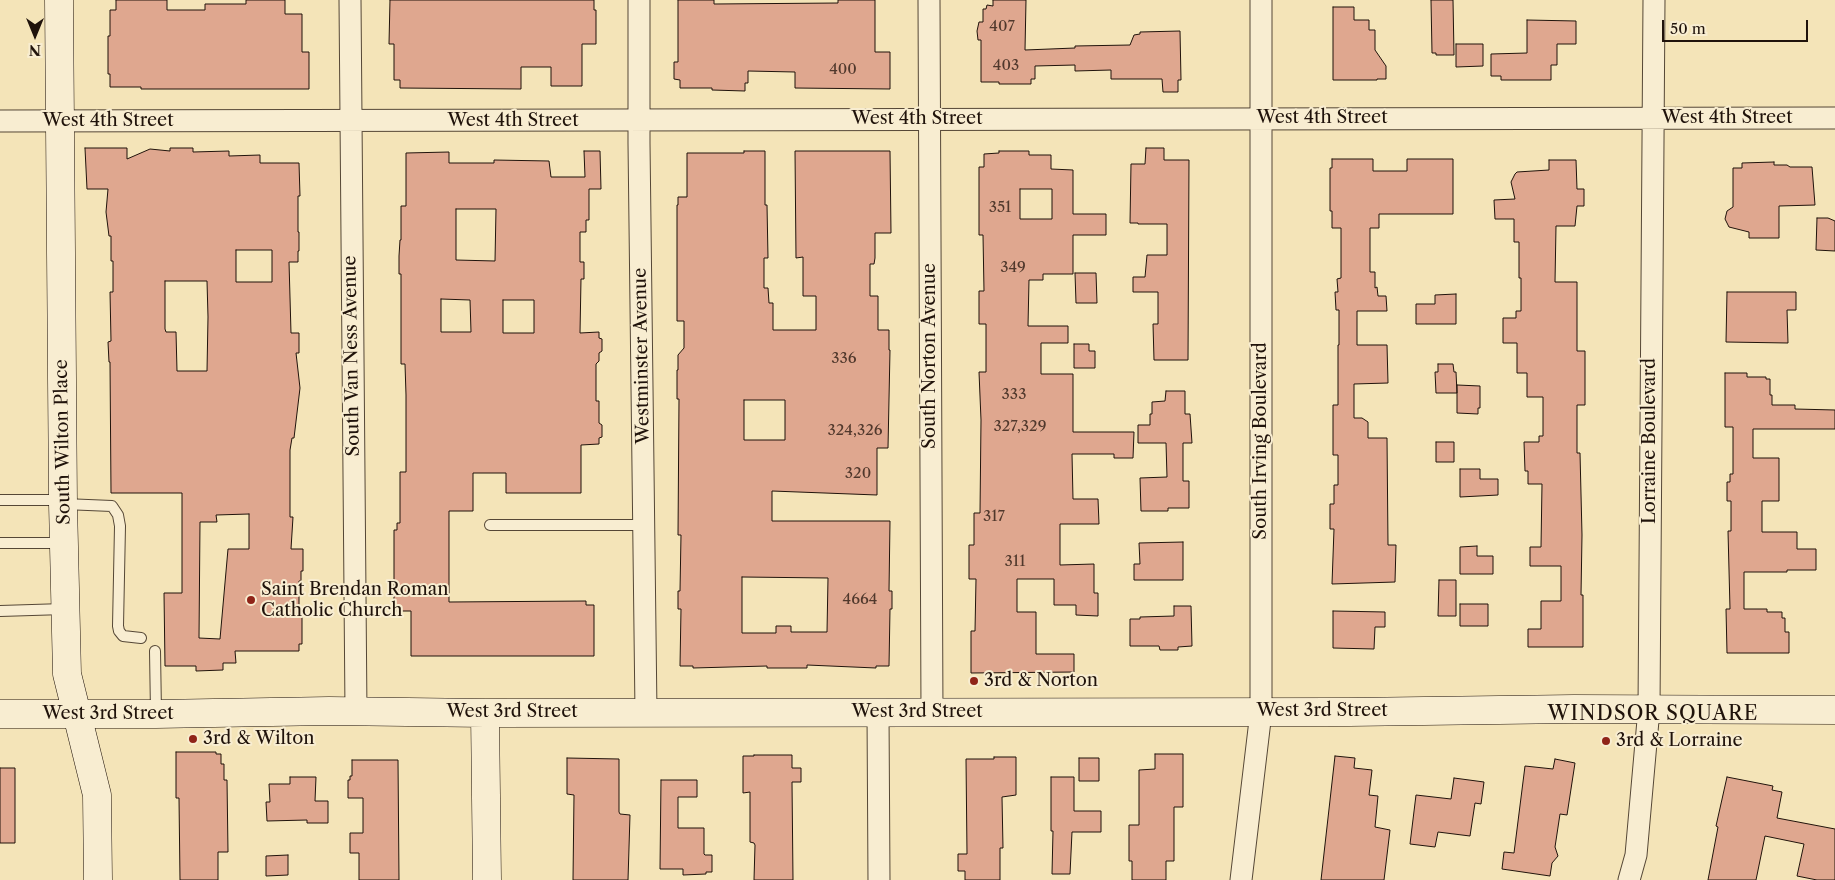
<!DOCTYPE html>
<html>
<head>
<meta charset="utf-8">
<style>
	body { margin:0 }
	#map { position:relative; width:1835px; height:880px; overflow:hidden; background:#f4e4b8; font-family:"Libre Caslon Text",serif }
	canvas { display:block }
	.north { position:absolute; left:10px; top:10px; width:50px; height:50px; -webkit-text-stroke:4px #f8edd1; paint-order:stroke; rotate:180deg; font-size:14px; font-weight:700; line-height:20px; text-align:center; color:#20130b }
	.north::after { content:''; display:block; margin:auto; width:18px; height:22px; background:#20130b; clip-path:polygon(50% 0,100% 100%,50% 72%,0 100%) }
	.scale { position:absolute; left:1662px; top:20px; width:146px; height:22px; box-sizing:border-box; border:2px solid #20130b; border-top:0; padding-left:6px; font-size:15px; line-height:18px; white-space:nowrap; color:#20130b; -webkit-text-stroke:4px #f8edd1; paint-order:stroke }
</style>
</head>
<body>
<div id="map">
<canvas width="1835" height="880"></canvas>
<div class="north">N</div>
<div class="scale">50 m</div>
</div>
<script>
const ctx = document.querySelector('canvas').getContext('2d');
ctx.lineJoin = 'round';
function fillPath(path, color) { ctx.fillStyle = color; ctx.fill(path, 'evenodd'); }
const shape = rows => new Path2D(rows.map(r => 'M' + r).join(''));
function strokePath(path, color, width, dash) { ctx.strokeStyle = color; ctx.lineWidth = width; ctx.lineCap = dash ? 'butt' : 'round'; ctx.setLineDash(dash || []); ctx.stroke(path); }
function write(font, color, halo, rows, align = 'center') {
  ctx.font = font + ' "Libre Caslon Text",serif'; ctx.lineWidth = 4; ctx.setLineDash([]); ctx.textBaseline = 'middle'; ctx.strokeStyle = halo; ctx.fillStyle = color; for (const [text, x, y, turn = 0] of rows) {
    ctx.save(); ctx.translate(x, y); ctx.rotate((+turn || 0) * Math.PI / 180); ctx.textAlign = isNaN(turn) ? turn : align; if (halo) ctx.strokeText(text, 0, 0); ctx.fillText(text, 0, 0); ctx.restore();
  }
}
const building = shape([
	[116,0,167,0,167,10,205,10,205,4,246,4,246,0,285,0,285,14,302,14,302,52,309,52,309,89,141,89,141,87,110,87,110,74,108,74,108,36,110,36,110,10,116,10,116,0],
	[390,0,594,0,594,10,596,10,596,44,582,44,582,86,551,86,551,67,521,67,521,89,400,88,400,80,394,80,394,44,389,44,390,0],
	[678,0,714,0,714,4,838,3,838,0,875,0,875,52,890,52,890,89,795,88,795,72,748,71,748,83,745,83,745,91,712,90,712,88,680,88,680,80,674,79,674,62,678,62,678,0],
	[993,0,1026,0,1025,50,1075,48,1075,46,1130,45,1134,35,1140,34,1140,32,1180,31,1181,80,1178,80,1178,92,1163,92,1162,79,1111,79,1111,70,1075,71,1075,65,1035,66,1035,79,1031,79,1031,84,999,84,999,82,981,82,981,40,978,40,977,31,979,22,983,22,983,9,986,9,987,5,993,6,993,0],
	[1431,0,1453,0,1454,55,1436,55,1436,53,1432,53,1431,0],
	[1333,7,1354,7,1354,20,1369,20,1369,30,1375,30,1375,50,1386,66,1386,79,1377,79,1377,80,1333,80,1333,7],
	[1527,20,1576,21,1576,44,1557,44,1557,65,1551,65,1551,80,1501,80,1501,76,1491,76,1491,54,1527,53,1527,20],
	[1456,44,1483,44,1483,66,1456,67,1456,44],
	[85,148,127,148,127,159,150,149,170,151,170,148,193,148,193,152,229,151,229,156,260,155,260,163,299,163,300,196,298,196,298,232,299,232,299,251,298,251,298,262,289,262,291,333,299,333,299,353,296,353,300,388,294,438,292,438,290,450,290,517,293,517,291,549,303,549,303,571,301,571,301,581,299,581,299,615,302,615,302,644,299,644,299,651,235,651,236,663,223,663,223,670,196,671,196,666,165,666,164,593,182,593,182,493,111,493,110,362,109,362,108,342,111,341,110,292,113,292,113,261,111,261,111,236,109,236,106,212,108,189,87,189,85,148],
	[236,250,272,250,272,282,236,282,236,250],
	[165,281,207,281,208,317,207,371,177,371,176,332,166,332,165,329,165,281],
	[249,514,249,549,228,549,220,639,199,638,200,522,217,522,216,515,249,514],
	[1146,148,1164,148,1164,160,1189,160,1188,360,1154,360,1153,324,1158,324,1158,292,1133,292,1133,277,1145,277,1147,255,1167,255,1167,224,1138,224,1138,223,1130,223,1131,164,1145,164,1146,148],
	[584,151,600,151,601,189,589,189,589,220,586,220,586,232,580,232,580,262,584,262,584,279,581,279,580,333,599,332,599,338,602,339,602,351,599,353,599,361,596,364,596,401,599,401,599,423,602,425,602,437,599,438,599,444,581,445,581,493,506,493,506,473,473,473,473,511,449,511,449,602,586,601,586,605,594,605,594,656,411,656,411,611,394,611,394,530,397,530,397,523,400,523,400,472,406,472,406,395,405,364,401,364,401,274,399,274,399,256,400,240,401,240,401,206,406,206,406,153,449,152,449,163,494,163,494,160,549,161,551,177,585,177,584,151],
	[456,209,496,209,495,261,456,260,456,209],
	[441,299,470,300,471,332,441,332,441,299],
	[503,300,534,300,534,333,503,333,503,300],
	[744,151,765,151,765,205,767,205,768,258,764,258,764,288,768,288,769,303,773,303,773,330,816,330,816,296,803,296,803,257,796,258,795,151,890,151,891,233,875,233,875,258,874,264,870,264,870,296,878,296,878,330,889,330,889,350,890,350,888,448,877,448,877,495,772,491,772,521,890,521,889,591,892,591,892,609,890,609,889,666,876,666,876,668,807,665,807,668,767,668,767,666,693,668,693,666,680,666,681,609,678,609,678,591,680,591,681,535,678,535,679,399,677,399,677,370,678,370,678,355,684,348,684,321,677,321,677,205,678,205,678,197,687,197,687,153,744,153,744,151],
	[744,400,785,400,785,440,744,440,744,400],
	[742,577,828,578,827,632,791,632,791,626,776,626,776,633,742,633,742,577],
	[999,151,1029,151,1029,155,1051,155,1051,169,1073,170,1073,214,1106,214,1106,235,1073,235,1073,274,1043,274,1043,280,1029,280,1028,326,1068,326,1068,343,1041,343,1041,374,1073,374,1073,432,1134,432,1133,458,1114,458,1114,454,1072,454,1073,499,1098,499,1099,524,1060,524,1060,565,1094,564,1094,593,1098,593,1098,616,1076,615,1076,605,1054,605,1054,579,1017,579,1017,612,1036,612,1036,654,1074,654,1074,672,971,673,971,631,975,631,976,579,969,579,969,545,974,545,974,513,980,513,981,420,979,372,986,372,986,324,979,324,979,291,984,291,983,235,979,235,979,167,984,167,984,154,999,153,999,151],
	[1020,189,1052,189,1052,219,1020,219,1020,189],
	[1332,159,1373,159,1373,171,1407,171,1407,159,1453,159,1453,214,1379,214,1379,228,1370,228,1370,272,1375,272,1375,288,1377,287,1378,296,1386,296,1387,311,1357,311,1357,345,1387,345,1388,383,1354,384,1354,418,1362,418,1368,422,1368,438,1387,438,1388,545,1396,545,1395,582,1332,584,1334,529,1330,529,1330,504,1334,504,1334,485,1338,485,1338,455,1333,455,1333,405,1338,405,1338,345,1339,345,1339,310,1336,310,1335,292,1338,292,1337,279,1341,278,1341,228,1332,228,1332,211,1330,211,1330,168,1332,168,1332,159],
	[1549,160,1576,160,1577,189,1584,189,1584,206,1577,206,1575,226,1556,226,1555,282,1577,282,1577,351,1585,351,1585,405,1577,405,1577,453,1580,453,1582,535,1581,595,1583,595,1583,647,1528,647,1528,629,1541,629,1541,601,1561,601,1561,566,1530,566,1530,547,1541,547,1542,484,1528,484,1528,471,1525,471,1524,442,1539,442,1539,436,1543,436,1543,397,1527,397,1527,373,1517,373,1517,343,1503,343,1503,318,1516,318,1516,311,1521,311,1521,278,1519,278,1519,242,1514,242,1514,219,1495,219,1494,200,1515,199,1511,182,1515,174,1517,172,1549,170,1549,160],
	[1774,162,1774,165,1787,165,1790,167,1812,167,1815,205,1779,206,1779,238,1749,238,1749,232,1729,227,1725,219,1727,211,1733,207,1733,168,1742,168,1742,163,1774,162],
	[1817,218,1828,218,1835,221,1835,251,1816,250,1817,218],
	[1075,273,1096,273,1097,303,1076,303,1075,273],
	[1727,292,1796,292,1796,310,1787,310,1788,343,1726,342,1727,292],
	[1456,294,1456,324,1416,324,1416,304,1435,304,1435,295,1456,294],
	[1074,344,1089,344,1089,351,1095,351,1095,368,1074,368,1074,344],
	[1438,364,1453,364,1454,372,1456,372,1457,393,1436,393,1435,372,1438,372,1438,364],
	[1725,373,1747,373,1747,377,1766,377,1766,379,1770,379,1770,395,1772,395,1772,405,1795,405,1795,409,1835,410,1835,429,1753,429,1753,458,1779,458,1779,501,1762,501,1762,532,1797,532,1797,549,1816,549,1816,570,1787,570,1787,572,1744,572,1744,609,1767,609,1767,612,1782,612,1782,618,1785,618,1785,632,1789,632,1789,653,1727,653,1726,609,1730,609,1728,531,1731,531,1731,501,1727,501,1727,482,1730,482,1730,474,1733,474,1733,427,1725,427,1725,373],
	[1457,385,1480,386,1480,408,1478,408,1478,414,1457,413,1457,385],
	[1166,391,1185,391,1185,414,1190,414,1192,443,1183,443,1183,481,1189,481,1189,508,1168,508,1168,511,1141,511,1140,478,1167,477,1166,443,1138,443,1138,425,1150,425,1150,414,1152,414,1152,402,1165,401,1166,391],
	[1436,442,1454,442,1454,462,1436,462,1436,442],
	[1460,469,1480,469,1480,479,1498,479,1498,495,1460,497,1460,469],
	[1183,542,1183,580,1134,580,1134,564,1140,564,1139,543,1183,542],
	[1477,546,1477,556,1493,556,1493,574,1460,574,1460,547,1477,546],
	[1439,580,1456,580,1456,616,1438,616,1439,580],
	[1460,604,1488,604,1488,626,1460,626,1460,604],
	[1174,606,1191,606,1192,646,1178,647,1178,650,1160,650,1159,646,1130,646,1130,619,1140,619,1140,617,1174,616,1174,606],
	[1333,611,1385,612,1385,627,1375,627,1374,649,1333,648,1333,611],
	[176,752,216,752,216,754,221,754,221,764,224,764,224,780,227,780,228,852,218,852,218,880,180,880,179,798,176,798,176,752],
	[1155,754,1183,754,1183,807,1174,807,1174,861,1166,861,1166,880,1132,880,1132,861,1129,861,1129,825,1139,825,1139,770,1155,769,1155,754],
	[754,755,792,755,792,768,801,768,801,782,792,782,793,880,754,880,755,845,754,843,750,842,750,792,743,793,743,756,754,756,754,755],
	[1335,756,1355,758,1354,768,1372,770,1369,795,1378,796,1375,827,1390,830,1384,880,1321,880,1335,756],
	[994,757,1016,757,1016,795,1002,797,1003,848,1000,848,1000,880,965,880,965,871,958,871,958,854,967,854,966,759,994,759,994,757],
	[567,758,619,759,619,812,620,814,630,815,628,880,573,880,574,795,567,794,567,758],
	[1079,758,1099,758,1099,781,1079,781,1079,758],
	[1555,759,1575,763,1567,815,1560,814,1555,847,1558,856,1552,863,1550,876,1502,869,1504,852,1514,853,1525,766,1553,769,1555,759],
	[352,760,398,760,399,880,359,880,359,853,350,853,350,833,363,833,363,798,348,798,348,780,350,780,350,776,352,776,352,760],
	[0,768,15,768,15,843,0,843,0,768],
	[290,777,316,777,315,801,328,801,328,823,307,823,307,820,267,821,266,802,270,802,269,784,290,784,290,777],
	[1051,777,1074,777,1074,811,1101,811,1101,832,1072,832,1070,874,1052,874,1053,831,1051,831,1051,777],
	[1727,777,1773,786,1772,790,1782,792,1777,818,1835,829,1835,880,1817,880,1797,876,1804,844,1765,836,1756,880,1708,880,1718,827,1716,826,1727,777],
	[1454,778,1484,782,1481,804,1475,803,1470,836,1438,832,1435,847,1410,844,1416,795,1451,799,1454,778],
	[661,780,697,780,697,797,678,797,678,828,704,828,704,854,705,855,712,855,712,872,706,872,706,874,683,875,683,869,660,869,661,780],
	[288,855,288,875,266,876,266,856,288,855]
]);
const lane = shape([
	[0,500,61,500],
	[64,504,112,506,118,515,120,526,118,626,119,631,123,636,141,638],
	[490,525,644,525],
	[0,543,63,543],
	[0,611,64,609],
	[155,651,156,713]
]);
const street = shape([
	[350,0,356,712],
	[639,0,639,143,646,712],
	[929,0,932,712],
	[0,121,1835,118],
	[878,712,879,880],
	[1241,880,1261,712,1261,0],
	[1629,880,1636,855,1649,709,1654,0]
]);
const secondary = shape([
	[59,0,63,504,67,674,97,795,98,880],
	[485,713,487,880],
	[0,714,156,714,329,711,485,713,1349,712,1574,709,1835,710]
]);
const markers = [
	[251,600,5,"#8f2418"],
	[974,681,5,"#8f2418"],
	[193,739,5,"#8f2418"],
	[1606,741,5,"#8f2418"]
];
const numberNames = [
	["407",1002,27],
	["403",1006,66],
	["400",843,70],
	["351",1000,208],
	["349",1013,268],
	["336",844,359],
	["333",1014,395],
	["327,329",1020,427],
	["324,326",855,431],
	["320",858,474],
	["317",994,517],
	["311",1015,562],
	["4664",860,600]
];
const streetNames = [
	["West 4th Street",1322,118],
	["West 4th Street",1727,118],
	["West 4th Street",917,119],
	["West 4th Street",108,121],
	["West 4th Street",513,121],
	["South Van Ness Avenue",352,356,-91],
	["Westminster Avenue",642,356,-91],
	["South Norton Avenue",930,356,-90],
	["South Irving Boulevard",1261,441,-90],
	["Lorraine Boulevard",1650,441,-90],
	["South Wilton Place",63,442,-91],
	["West 3rd Street",1322,711],
	["West 3rd Street",512,712],
	["West 3rd Street",917,712],
	["West 3rd Street",108,714]
];
const poiNames = [
	["Saint Brendan Roman",261,590],
	["Catholic Church",261,611],
	["3rd & Norton",984,681],
	["3rd & Wilton",203,739],
	["3rd & Lorraine",1616,741]
];
const quarterNames = [
	["WINDSOR SQUARE",1653,714]
];
fillPath(building, '#dfa78f');
strokePath(building, '#20130b', 1);
strokePath(lane, '#554736', 12);
strokePath(street, '#554736', 23);
strokePath(secondary, '#20130b', 29);
strokePath(lane, '#f8edd1', 10);
strokePath(street, '#f8edd1', 21);
strokePath(secondary, '#f8edd1', 28);
for (const [x, y, r, color] of markers) { const dot = new Path2D(); dot.arc(x, y, r, 0, 2 * Math.PI); ctx.fillStyle = color; ctx.fill(dot); strokePath(dot, '#f8edd1', 2); }
write('15px', '#50382c', null, numberNames);
write('18px', '#20130b', '#f8edd1', streetNames);
write('18px', '#20130b', '#f8edd1', poiNames, 'left');
ctx.letterSpacing = '1px';
write('20px', '#20130b', '#f8edd1', quarterNames);
ctx.letterSpacing = '0px';
</script>
</body>
</html>
